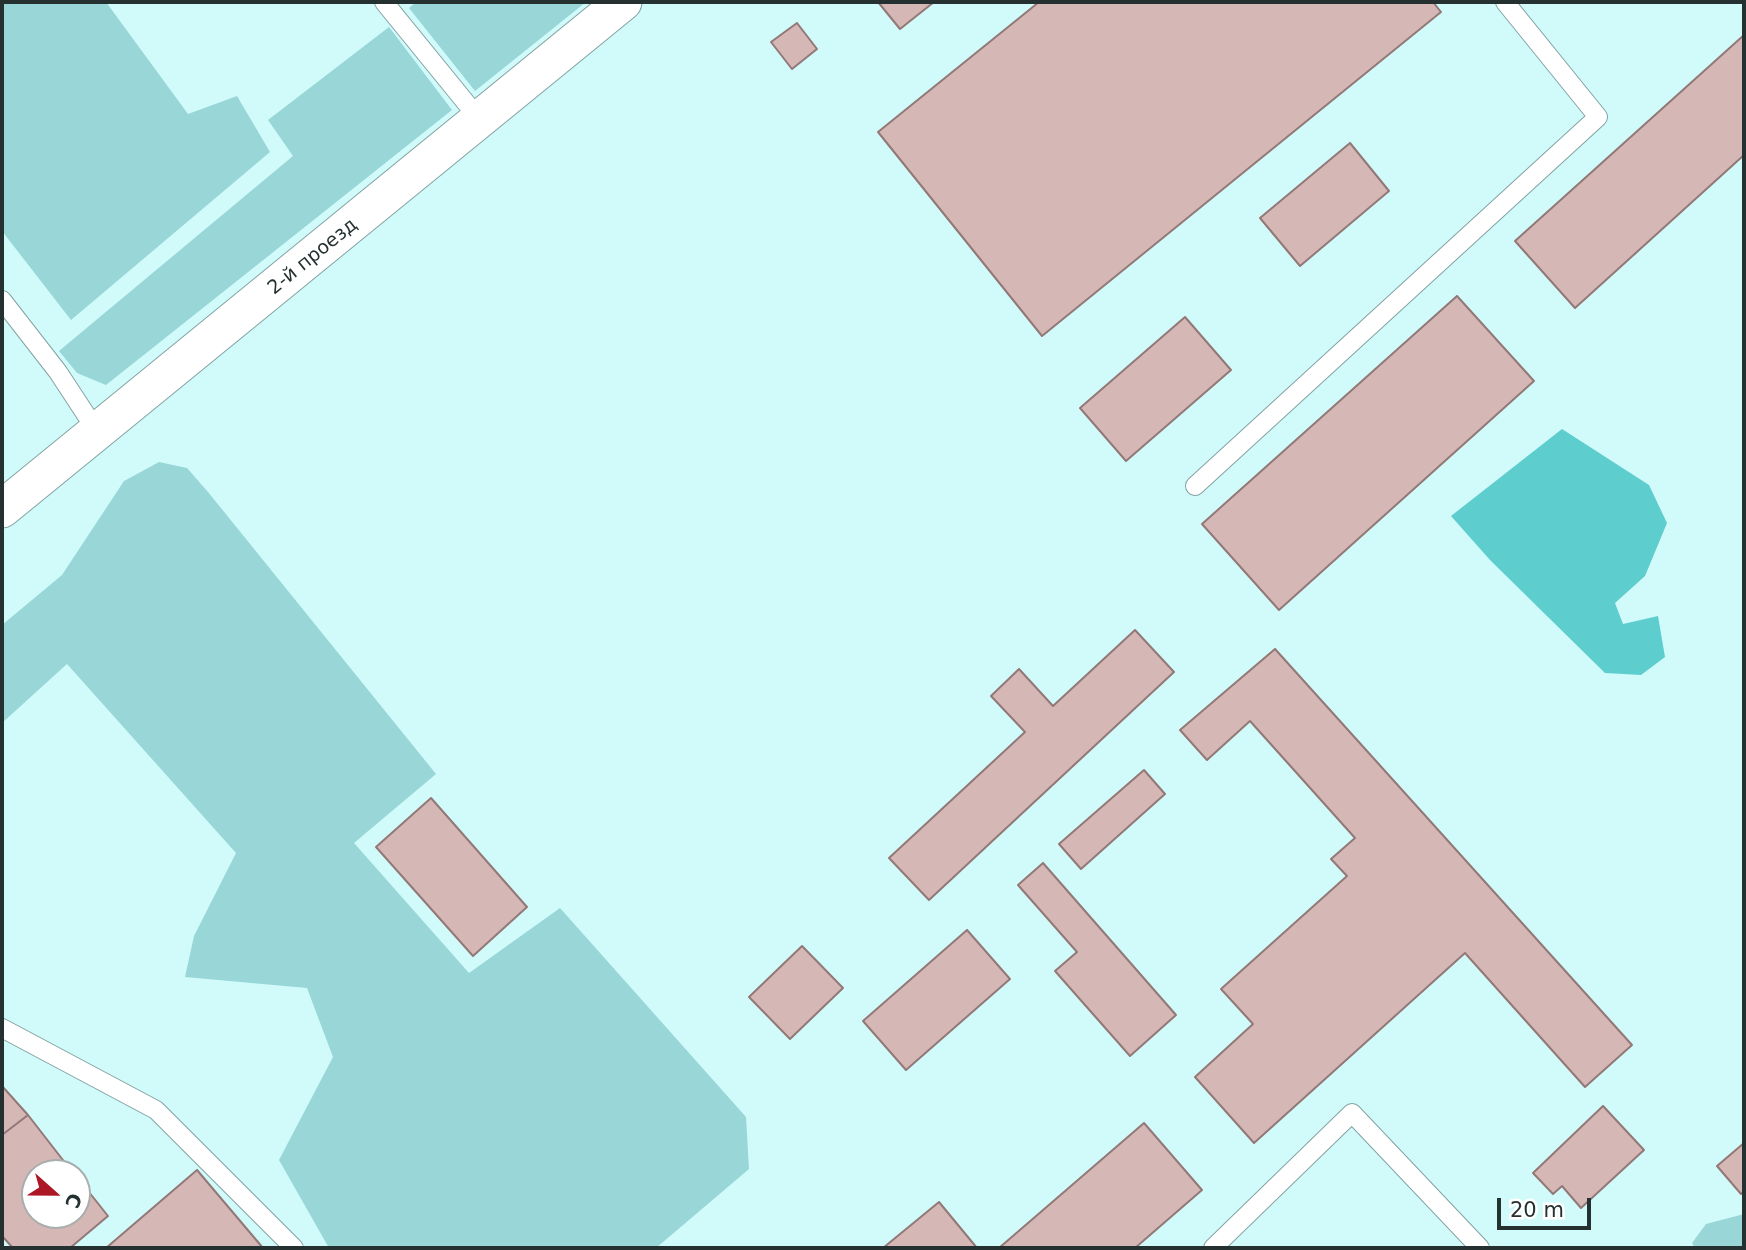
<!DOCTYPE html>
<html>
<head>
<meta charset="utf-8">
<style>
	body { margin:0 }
	#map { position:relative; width:1746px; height:1250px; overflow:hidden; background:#ecffff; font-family:"DejaVu Sans",sans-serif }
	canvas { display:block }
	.frame { position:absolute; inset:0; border:4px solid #253131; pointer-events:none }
	.north { position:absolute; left:21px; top:1159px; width:70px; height:70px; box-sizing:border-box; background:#fff; border:2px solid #a8adad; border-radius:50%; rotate:111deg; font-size:19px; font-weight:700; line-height:28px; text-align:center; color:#253131 }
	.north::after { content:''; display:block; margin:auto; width:24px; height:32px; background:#ab1725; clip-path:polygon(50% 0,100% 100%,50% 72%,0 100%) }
	.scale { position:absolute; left:1497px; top:1198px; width:94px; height:32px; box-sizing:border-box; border:4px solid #253131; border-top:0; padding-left:9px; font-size:21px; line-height:24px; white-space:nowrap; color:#253131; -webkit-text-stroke:5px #fff; paint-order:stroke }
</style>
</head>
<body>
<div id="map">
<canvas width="1746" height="1250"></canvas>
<div class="frame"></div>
<div class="north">С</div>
<div class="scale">20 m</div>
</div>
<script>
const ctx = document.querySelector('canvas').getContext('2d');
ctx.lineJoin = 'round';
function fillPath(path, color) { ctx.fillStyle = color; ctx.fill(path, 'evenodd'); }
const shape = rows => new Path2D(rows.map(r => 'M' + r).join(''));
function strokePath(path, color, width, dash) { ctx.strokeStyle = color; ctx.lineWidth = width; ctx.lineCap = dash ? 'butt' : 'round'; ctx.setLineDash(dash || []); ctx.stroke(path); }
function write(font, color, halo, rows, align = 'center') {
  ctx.font = font + ' "DejaVu Sans",sans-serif'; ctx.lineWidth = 5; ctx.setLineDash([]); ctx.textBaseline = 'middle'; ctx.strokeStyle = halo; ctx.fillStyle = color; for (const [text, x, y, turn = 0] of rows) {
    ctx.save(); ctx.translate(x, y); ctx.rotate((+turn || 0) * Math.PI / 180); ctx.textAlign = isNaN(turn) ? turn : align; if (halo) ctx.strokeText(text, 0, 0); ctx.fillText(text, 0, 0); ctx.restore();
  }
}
const built = shape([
	[2,2,603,2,2,489],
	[644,2,1744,2,1744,1248,2,1248,2,531,160,404],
	[35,1173,77,1173,77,1215,35,1215]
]);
const green = shape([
	[2,2,106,2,188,114,237,96,270,152,71,320,2,231],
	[416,2,586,2,475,91,409,8],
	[389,27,452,110,106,385,77,373,59,351,293,156,268,120],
	[159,462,187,468,208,492,436,774,354,843,469,973,560,908,746,1117,749,1169,656,1248,329,1248,279,1160,333,1057,307,988,185,977,194,936,236,853,67,664,2,723,2,625,62,575,124,481],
	[1744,1214,1744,1248,1695,1248,1692,1243,1706,1224]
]);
const water = shape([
	[1562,429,1649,485,1667,523,1645,576,1615,603,1623,624,1658,616,1665,657,1641,675,1605,673,1490,560,1451,516]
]);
const building = shape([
	[878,2,934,2,900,29,878,2],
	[1039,2,1433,2,1441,12,1042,336,878,132,1039,2],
	[797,23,817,49,792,69,771,42,797,23],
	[1744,35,1744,155,1575,308,1515,241,1744,35],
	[1350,143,1389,191,1300,266,1260,218,1350,143],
	[1457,296,1534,381,1279,610,1202,524,1457,296],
	[1185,317,1231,370,1126,461,1080,408,1185,317],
	[1135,630,1174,672,929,900,889,858,1025,732,991,696,1019,669,1053,706,1135,630],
	[1275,649,1632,1045,1585,1087,1465,953,1254,1143,1195,1077,1253,1024,1221,989,1347,876,1331,859,1355,838,1250,721,1207,760,1180,730,1275,649],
	[1144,770,1165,794,1081,869,1059,844,1144,770],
	[431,798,527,907,473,956,376,847,431,798],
	[1043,863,1176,1015,1130,1056,1055,971,1077,952,1018,885,1043,863],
	[967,930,1010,979,906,1070,863,1021,967,930],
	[802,946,843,988,790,1039,749,997,802,946],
	[2,1086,28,1115,2,1135,2,1086],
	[1603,1106,1644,1150,1581,1208,1562,1186,1553,1194,1533,1173,1603,1106],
	[28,1115,73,1173,35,1173,35,1215,77,1215,77,1177,108,1216,70,1248,13,1248,2,1236,2,1135,28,1115],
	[1144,1123,1202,1190,1135,1248,999,1248,1144,1123],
	[1744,1143,1744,1191,1741,1194,1717,1166,1744,1143],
	[197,1170,263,1248,106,1248,197,1170],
	[939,1202,977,1248,883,1248,939,1202]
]);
const service = shape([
	[384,2,480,120],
	[2,300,58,372,98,433],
	[1195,486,1598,117,1505,2],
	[2,1028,156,1110,294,1248],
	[1213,1248,1352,1113,1480,1248]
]);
const minor = shape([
	[2,509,623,2]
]);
const streetNames = [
	["2-й проезд",313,257,-39]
];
fillPath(built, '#d1fbfb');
fillPath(green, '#99d6d7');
fillPath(water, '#5ecdce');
fillPath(building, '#d5b8b6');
strokePath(building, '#927876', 2);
strokePath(service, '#84a2a2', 20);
strokePath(minor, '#84a2a2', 39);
strokePath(service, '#fff', 18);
strokePath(minor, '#fff', 37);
write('19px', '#253131', '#fff', streetNames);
</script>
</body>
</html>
